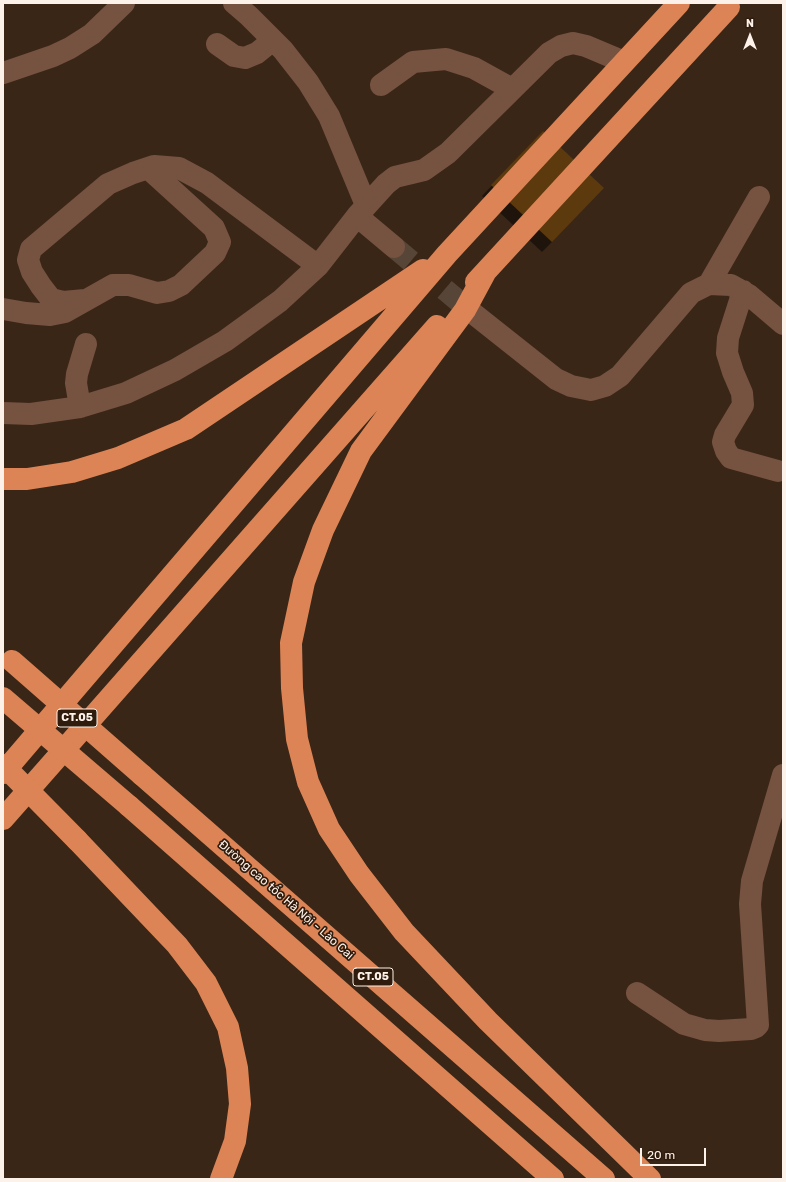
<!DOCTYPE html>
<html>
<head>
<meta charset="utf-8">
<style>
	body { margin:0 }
	#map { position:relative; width:786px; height:1182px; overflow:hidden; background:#3a2617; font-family:Rubik,sans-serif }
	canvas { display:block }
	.frame { position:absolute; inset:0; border:4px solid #fdf2ea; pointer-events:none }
	.north { position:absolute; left:730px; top:16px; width:40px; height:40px; -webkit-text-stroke:3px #301c0d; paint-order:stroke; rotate:0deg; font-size:11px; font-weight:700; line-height:16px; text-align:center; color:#fdf2ea }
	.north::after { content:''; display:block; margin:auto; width:14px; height:18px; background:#fdf2ea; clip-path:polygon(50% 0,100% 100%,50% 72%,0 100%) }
	.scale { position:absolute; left:640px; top:1148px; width:66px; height:18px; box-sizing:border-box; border:2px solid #fdf2ea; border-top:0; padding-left:5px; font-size:12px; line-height:14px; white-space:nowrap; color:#fdf2ea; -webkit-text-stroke:3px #301c0d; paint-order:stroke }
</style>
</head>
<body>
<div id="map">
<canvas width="786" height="1182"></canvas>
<div class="frame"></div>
<div class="north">N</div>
<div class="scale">20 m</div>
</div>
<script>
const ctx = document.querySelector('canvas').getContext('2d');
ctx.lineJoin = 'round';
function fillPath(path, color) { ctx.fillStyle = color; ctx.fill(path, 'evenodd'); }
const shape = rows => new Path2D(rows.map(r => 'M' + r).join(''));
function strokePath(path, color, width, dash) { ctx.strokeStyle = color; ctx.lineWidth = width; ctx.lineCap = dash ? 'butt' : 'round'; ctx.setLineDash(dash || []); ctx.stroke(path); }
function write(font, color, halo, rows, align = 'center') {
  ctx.font = font + ' Rubik,sans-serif'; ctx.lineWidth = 3.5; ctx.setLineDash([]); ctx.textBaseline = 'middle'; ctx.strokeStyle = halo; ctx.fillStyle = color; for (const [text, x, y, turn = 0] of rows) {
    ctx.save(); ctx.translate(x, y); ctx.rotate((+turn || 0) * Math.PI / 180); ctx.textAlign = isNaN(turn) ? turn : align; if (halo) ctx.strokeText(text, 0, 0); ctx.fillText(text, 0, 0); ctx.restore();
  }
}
const shadow = shape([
	[533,142,552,242,542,252,482,196]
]);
const building = shape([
	[543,131,604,188,552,242,491,185]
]);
const minorTunnel = shape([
	[394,247,474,314]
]);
const minor = shape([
	[234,3,249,16,283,50,308,82,329,116,366,205],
	[217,44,234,56,245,58,257,53,273,40],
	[3,73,53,56,70,48,92,34,124,3],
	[381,85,413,62,446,59,474,68,512,89],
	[357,216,394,247],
	[709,284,759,197],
	[743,291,728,338,727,353,733,372,742,393,743,405,725,435,723,442,726,451,731,458,778,471],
	[85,300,63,302,51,299,41,286,32,272,28,260,31,249,108,184,133,173,154,166,179,168,207,183,318,266],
	[3,309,26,313,50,315,65,312,113,285,129,285,157,293,169,291,181,285,215,253,220,242,214,228,148,168],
	[474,314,556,379,571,386,591,390,605,386,620,376,691,293,709,284,731,285,749,295,783,324],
	[80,407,76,383,77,374,86,344],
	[3,413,31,414,80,407,126,393,175,370,225,341,280,301,318,266,357,216,386,184,395,177,424,170,448,153,549,53,561,46,573,43,586,46,624,62],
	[637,993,684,1024,705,1030,719,1031,751,1029,756,1027,758,1025,750,904,752,881,783,775]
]);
const highway = shape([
	[486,271,465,310,361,451,323,530,304,582,291,643,292,688,297,739,308,782,329,829,359,874,404,932,488,1021,650,1179],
	[476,282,729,7],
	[3,479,27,479,72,472,118,458,186,429,423,270],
	[3,773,447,254,679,3],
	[142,775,604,1179],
	[129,806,553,1179],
	[3,819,437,326],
	[77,840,177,945,206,983,228,1027,237,1068,240,1104,235,1141,221,1179]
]);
const highwayBridge = shape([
	[12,661,142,775],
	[3,698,129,806],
	[3,765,77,840]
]);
const shields = [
	[77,718,40],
	[373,977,40]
];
const shieldNames = [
	["CT.05",77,718],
	["CT.05",373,977]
];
const streetNames = [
	["Đường cao tốc Hà Nội - Lào Cai",286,900,41]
];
fillPath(shadow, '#0007');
fillPath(building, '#5d390e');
strokePath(minorTunnel, '#574537', 22, [22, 11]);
strokePath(minor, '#765240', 22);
strokePath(highway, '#dc8455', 22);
strokePath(highwayBridge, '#dc8455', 22);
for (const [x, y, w] of shields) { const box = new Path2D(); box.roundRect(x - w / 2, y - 9, w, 18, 3); ctx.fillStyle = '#301c0d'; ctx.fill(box); strokePath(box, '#fdf2ea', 1); }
write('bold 11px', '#fdf2ea', null, shieldNames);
write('12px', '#fdf2ea', '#301c0d', streetNames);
</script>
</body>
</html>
